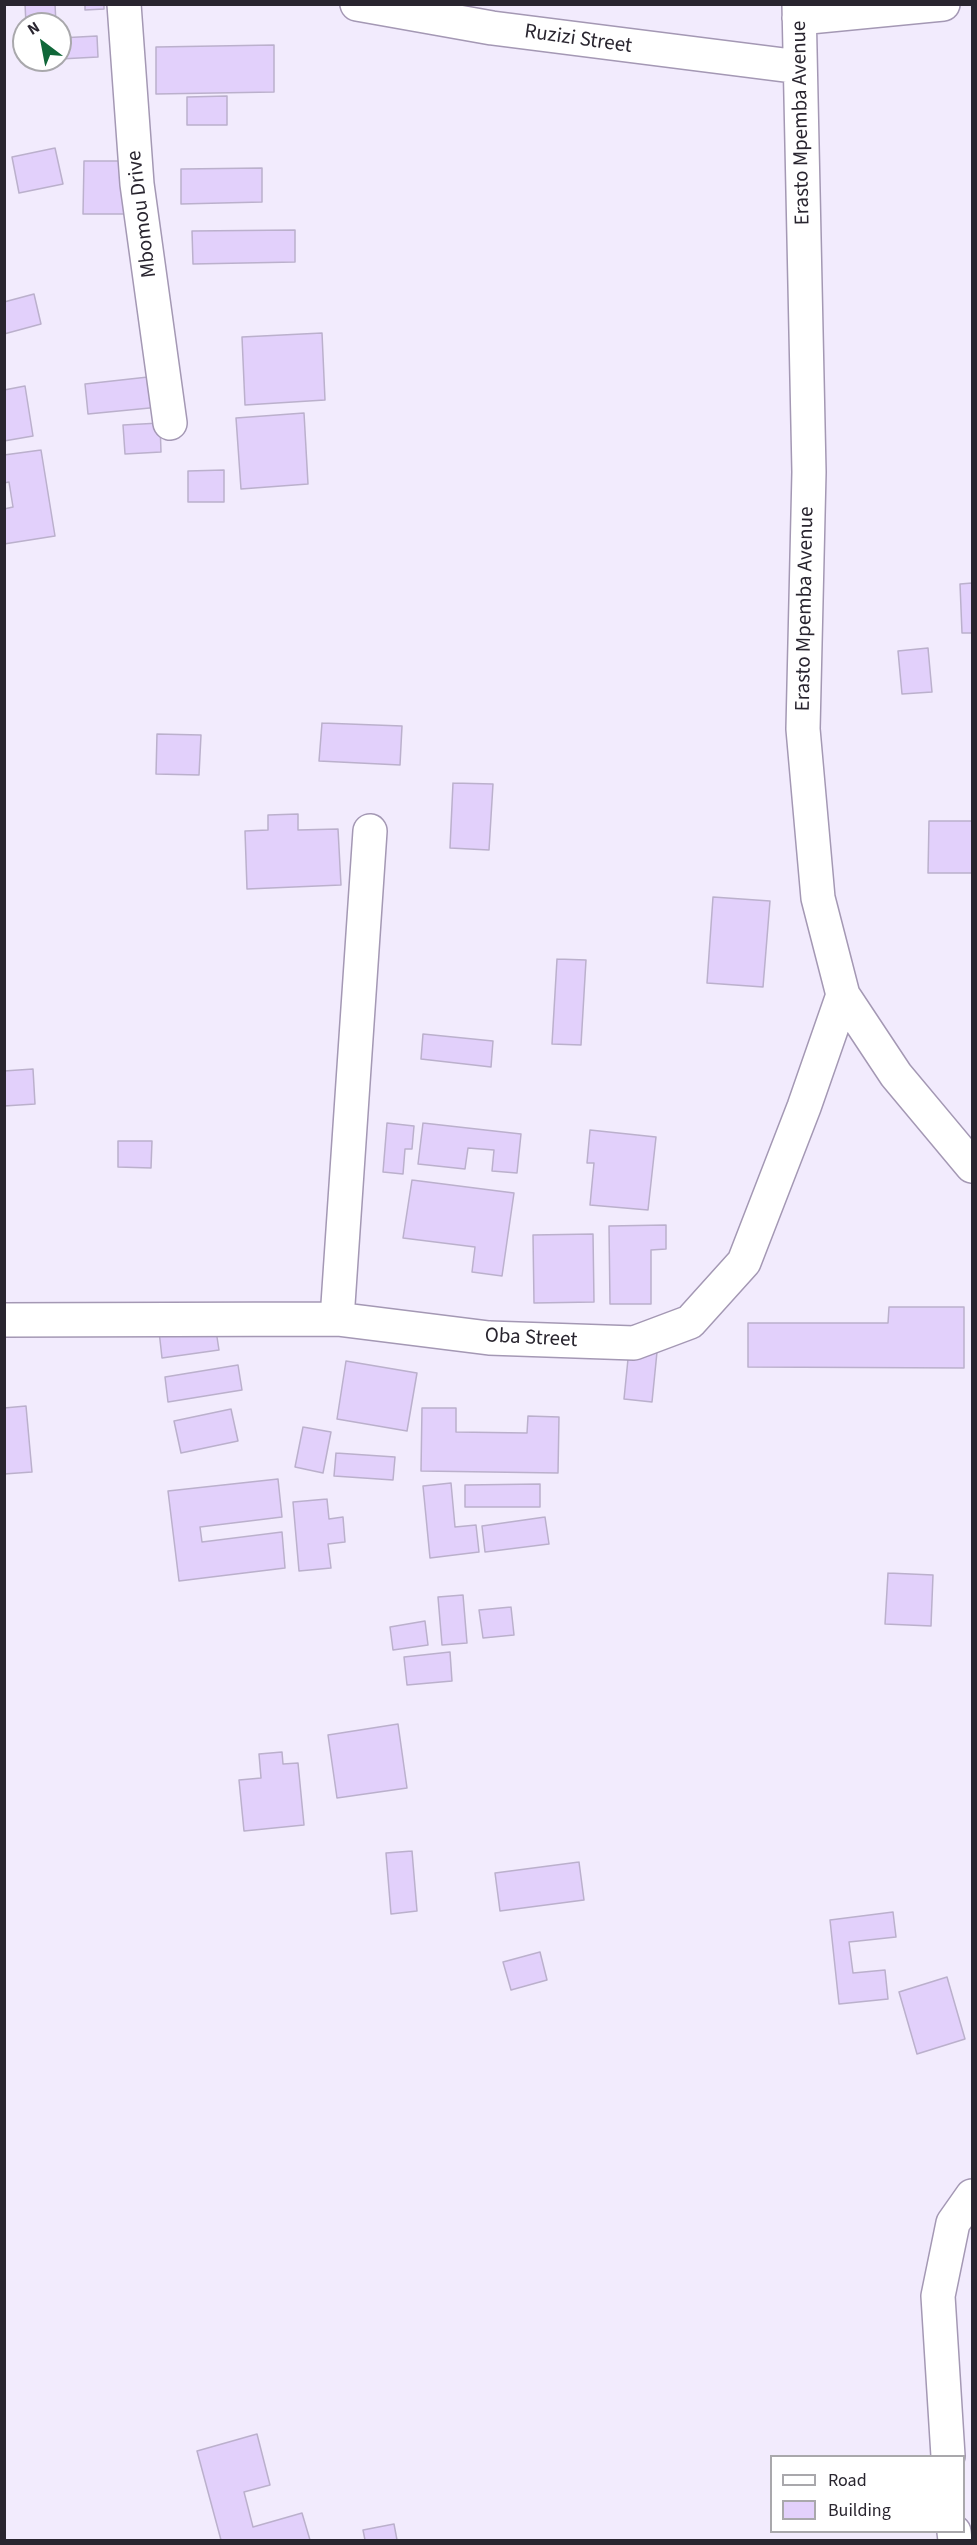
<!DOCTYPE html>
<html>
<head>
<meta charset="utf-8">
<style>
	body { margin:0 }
	#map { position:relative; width:977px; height:2545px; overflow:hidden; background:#f2ebfd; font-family:"Source Sans 3",sans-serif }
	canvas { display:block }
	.frame { position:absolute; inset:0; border:6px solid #29252f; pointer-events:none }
	.legend { position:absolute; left:770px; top:2455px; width:195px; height:78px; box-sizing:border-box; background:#fff; border:2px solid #a9a8ac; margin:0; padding:8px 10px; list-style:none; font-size:18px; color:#29252f }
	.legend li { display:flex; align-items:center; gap:12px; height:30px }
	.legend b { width:30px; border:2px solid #a9a8ac }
	.north { position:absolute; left:12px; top:12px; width:60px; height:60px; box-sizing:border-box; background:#fff; border:2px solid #a9a8ac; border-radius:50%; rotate:328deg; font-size:16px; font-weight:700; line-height:24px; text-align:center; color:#29252f }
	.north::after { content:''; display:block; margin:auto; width:21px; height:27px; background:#106739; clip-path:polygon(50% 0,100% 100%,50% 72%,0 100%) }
</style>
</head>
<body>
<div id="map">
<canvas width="977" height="2545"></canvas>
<div class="frame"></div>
<ul class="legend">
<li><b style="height:8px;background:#fff"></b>Road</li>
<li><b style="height:16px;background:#e2d0fb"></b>Building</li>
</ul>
<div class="north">N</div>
</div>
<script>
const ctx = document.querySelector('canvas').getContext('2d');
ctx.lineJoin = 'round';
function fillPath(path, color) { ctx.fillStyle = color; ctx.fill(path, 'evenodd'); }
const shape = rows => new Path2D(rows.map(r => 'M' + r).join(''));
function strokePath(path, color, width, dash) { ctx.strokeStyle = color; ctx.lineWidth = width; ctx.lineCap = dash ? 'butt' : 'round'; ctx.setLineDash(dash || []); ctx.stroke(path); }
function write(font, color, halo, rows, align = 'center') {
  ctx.font = font + ' "Source Sans 3",sans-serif'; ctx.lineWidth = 4.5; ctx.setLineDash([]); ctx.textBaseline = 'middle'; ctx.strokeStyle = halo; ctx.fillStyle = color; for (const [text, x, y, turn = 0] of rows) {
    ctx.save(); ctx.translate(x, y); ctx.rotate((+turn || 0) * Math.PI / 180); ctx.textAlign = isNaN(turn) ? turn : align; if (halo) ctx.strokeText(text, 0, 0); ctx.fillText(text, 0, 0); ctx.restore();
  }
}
const building = shape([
	[25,4,55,4,56,24,26,24,25,4],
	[85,4,104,4,104,9,85,10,85,4],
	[97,36,98,57,60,59,60,38,97,36],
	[274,45,274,92,156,94,156,47,274,45],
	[227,96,227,125,187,125,187,97,227,96],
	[55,148,63,184,19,193,12,157,55,148],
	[84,161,134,161,133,214,83,214,84,161],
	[262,168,262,202,181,204,181,169,262,168],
	[295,230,295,262,193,264,192,231,295,230],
	[34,294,41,324,4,334,4,302,34,294],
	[322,333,325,400,245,405,242,337,322,333],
	[157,376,160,407,88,414,85,384,157,376],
	[25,386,33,436,4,441,4,390,25,386],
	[304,413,308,484,241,489,236,418,304,413],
	[160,423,161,452,125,454,123,425,160,423],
	[41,450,55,536,4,544,4,509,13,507,9,482,4,483,4,455,41,450],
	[224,470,224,502,188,502,188,471,224,470],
	[972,583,972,633,962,633,960,584,972,583],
	[928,648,932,692,902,694,898,651,928,648],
	[322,723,402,726,400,765,319,761,322,723],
	[157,734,201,735,199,775,156,774,157,734],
	[453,783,493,784,489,850,450,848,453,783],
	[298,814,298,830,338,829,341,885,247,889,245,831,268,830,268,815,298,814],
	[929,821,972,821,972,873,928,873,929,821],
	[713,897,770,901,763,987,707,983,713,897],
	[557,959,586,960,581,1045,552,1044,557,959],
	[423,1034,493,1041,491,1067,421,1059,423,1034],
	[33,1069,35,1104,4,1106,4,1071,33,1069],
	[387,1123,414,1126,412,1149,405,1149,403,1174,383,1172,387,1123],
	[423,1123,521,1134,517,1173,492,1171,494,1150,468,1148,465,1169,418,1164,423,1123],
	[590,1130,656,1137,648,1210,590,1205,594,1163,587,1163,590,1130],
	[118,1141,152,1141,151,1168,118,1167,118,1141],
	[412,1180,514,1193,502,1276,472,1272,475,1247,403,1238,412,1180],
	[666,1225,666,1249,651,1250,651,1304,610,1304,609,1226,666,1225],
	[593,1234,594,1302,534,1303,533,1235,593,1234],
	[889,1307,964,1307,964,1368,748,1367,748,1323,888,1323,889,1307],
	[215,1324,219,1350,162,1358,159,1331,215,1324],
	[629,1349,657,1352,652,1402,624,1399,629,1349],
	[346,1361,417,1373,407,1431,337,1419,346,1361],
	[238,1365,242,1390,168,1402,165,1377,238,1365],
	[26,1406,32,1472,4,1474,4,1408,26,1406],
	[422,1408,456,1408,456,1432,527,1433,528,1416,559,1417,558,1473,421,1471,422,1408],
	[231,1409,238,1441,181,1453,174,1421,231,1409],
	[303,1427,331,1432,323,1473,295,1467,303,1427],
	[336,1453,395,1457,393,1480,334,1476,336,1453],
	[278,1479,282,1517,200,1527,202,1542,282,1532,285,1568,179,1581,168,1491,278,1479],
	[451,1483,455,1527,476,1525,479,1552,430,1558,423,1486,451,1483],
	[540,1484,540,1507,465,1507,465,1485,540,1484],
	[327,1499,329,1519,343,1517,345,1542,328,1544,331,1568,299,1571,293,1502,327,1499],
	[545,1517,549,1544,485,1552,482,1526,545,1517],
	[888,1573,933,1575,931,1626,885,1624,888,1573],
	[463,1595,467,1643,442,1645,438,1597,463,1595],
	[511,1607,514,1635,483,1638,479,1610,511,1607],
	[425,1621,428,1645,393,1650,390,1627,425,1621],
	[450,1652,452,1681,407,1685,404,1657,450,1652],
	[398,1724,407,1788,337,1798,328,1735,398,1724],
	[282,1752,283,1764,298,1763,304,1825,244,1831,239,1780,261,1778,259,1754,282,1752],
	[412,1851,417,1911,391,1914,386,1853,412,1851],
	[579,1862,584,1900,500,1911,495,1873,579,1862],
	[893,1912,896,1937,849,1942,853,1973,885,1970,888,1999,839,2004,830,1920,893,1912],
	[540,1952,547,1980,511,1990,503,1962,540,1952],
	[947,1977,965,2039,917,2054,899,1992,947,1977],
	[257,2434,270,2485,244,2492,253,2527,302,2513,310,2540,221,2540,197,2451,257,2434],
	[394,2524,397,2540,365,2540,363,2530,394,2524]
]);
const street = shape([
	[124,4,137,184,170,423],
	[357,4,492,28,800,67],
	[799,4,809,472,803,729,818,898,843,995,896,1075,972,1166],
	[799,18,943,4],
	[337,1319,370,831],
	[4,1320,337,1319,489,1338,634,1343,690,1322,744,1262,804,1107,843,995],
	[948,2456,938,2296,953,2223,972,2196],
	[954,2532,955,2540]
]);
const streetNames = [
	["Ruzizi Street",578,40,8],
	["Erasto Mpemba Avenue",802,123,-91],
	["Mbomou Drive",143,214,-97],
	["Erasto Mpemba Avenue",806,609,-89],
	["Oba Street",531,1339,3]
];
fillPath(building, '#e2d0fb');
strokePath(building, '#bbb0cc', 1.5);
strokePath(street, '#a498b4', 36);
strokePath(street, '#fff', 33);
write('21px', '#29252f', '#fff', streetNames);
</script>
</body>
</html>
